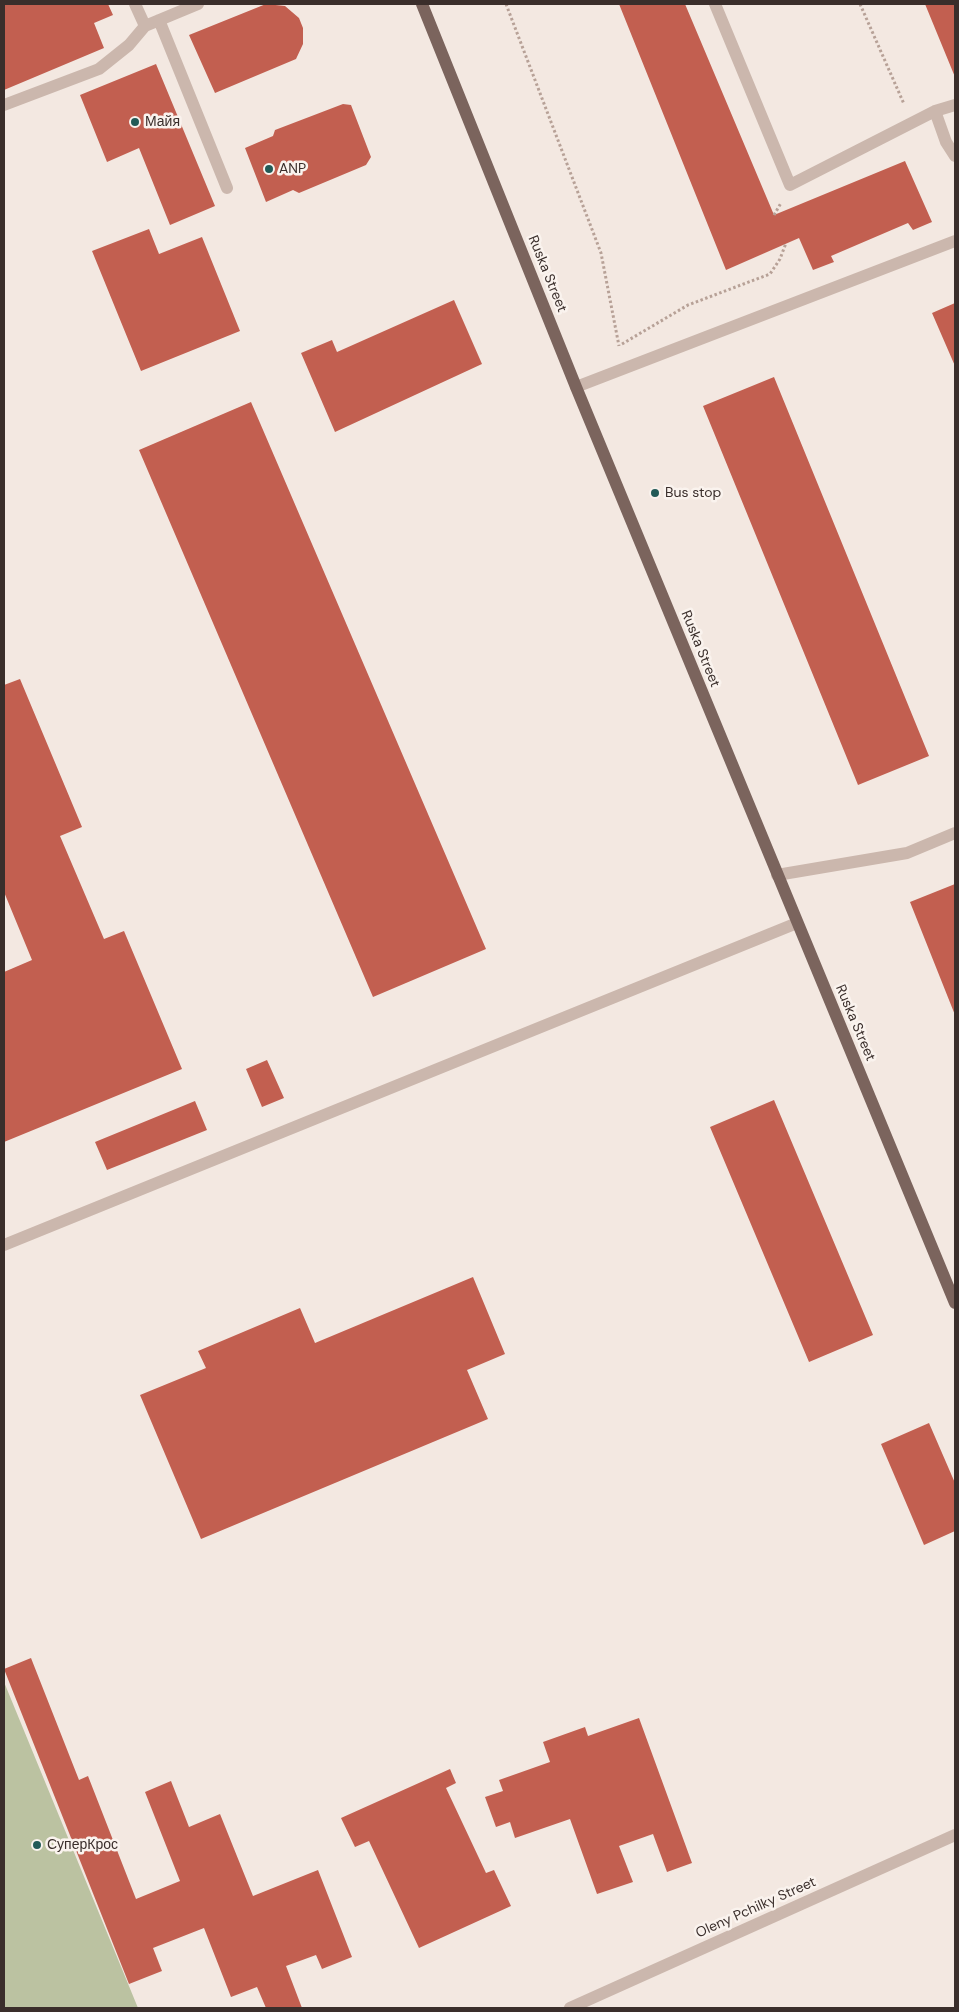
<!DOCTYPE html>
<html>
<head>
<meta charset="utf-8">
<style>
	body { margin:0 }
	#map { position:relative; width:959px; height:2012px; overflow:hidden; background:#f3e8e1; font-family:"DM Sans",sans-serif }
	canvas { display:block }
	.frame { position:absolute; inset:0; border:5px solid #3a2e2b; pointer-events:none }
</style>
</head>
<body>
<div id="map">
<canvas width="959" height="2012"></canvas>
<div class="frame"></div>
</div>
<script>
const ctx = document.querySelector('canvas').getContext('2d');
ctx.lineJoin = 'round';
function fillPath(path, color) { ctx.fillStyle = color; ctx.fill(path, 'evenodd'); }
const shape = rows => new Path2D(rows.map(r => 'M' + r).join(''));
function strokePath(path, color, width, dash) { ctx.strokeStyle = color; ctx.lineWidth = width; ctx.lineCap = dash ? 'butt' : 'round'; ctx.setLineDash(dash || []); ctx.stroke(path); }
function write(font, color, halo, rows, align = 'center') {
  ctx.font = font + ' "DM Sans",sans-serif'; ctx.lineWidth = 5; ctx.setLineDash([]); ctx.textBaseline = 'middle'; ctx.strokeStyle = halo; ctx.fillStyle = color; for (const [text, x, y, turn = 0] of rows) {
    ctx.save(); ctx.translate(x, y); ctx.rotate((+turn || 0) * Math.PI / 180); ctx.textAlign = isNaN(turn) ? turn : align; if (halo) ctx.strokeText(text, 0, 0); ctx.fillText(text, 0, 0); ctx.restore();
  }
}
const green = shape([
	[4,1682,138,2008,139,2008,4,2008]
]);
const building = shape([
	[4,4,108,4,113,15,94,23,104,48,4,90],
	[266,4,285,6,299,18,303,28,303,44,296,59,215,93,189,35],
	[619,4,685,4,774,215,905,161,932,222,913,230,908,223,831,256,834,262,813,270,799,238,726,270],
	[925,4,955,4,955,77],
	[156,64,215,206,170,225,139,148,107,162,80,95],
	[343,104,351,105,371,157,366,165,299,193,293,190,266,202,245,148,273,136,275,130],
	[149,229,159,254,202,237,240,331,141,371,92,251],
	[454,300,482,364,335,432,301,353,332,340,337,352],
	[955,303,955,366,932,313],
	[774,377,929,756,858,785,703,406],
	[251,402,486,949,373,997,139,450],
	[20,679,82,827,60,836,104,939,124,931,182,1069,4,1142,4,972,32,960,4,892,4,685],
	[955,884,955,1015,910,902],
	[267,1060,284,1098,262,1107,246,1069],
	[774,1100,873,1335,809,1362,710,1127],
	[195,1101,207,1130,107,1170,95,1142],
	[473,1277,505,1354,467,1370,488,1419,201,1539,140,1395,206,1368,198,1351,300,1308,315,1343],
	[929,1423,955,1483,955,1531,924,1545,881,1444],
	[31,1658,79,1780,88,1776,136,1899,180,1881,145,1792,171,1781,189,1827,220,1814,253,1896,318,1870,352,1957,322,1969,316,1955,286,1966,302,2008,266,2008,257,1987,231,1997,204,1928,153,1948,162,1971,129,1984,4,1669],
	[639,1718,692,1863,667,1872,653,1834,619,1846,633,1882,597,1894,570,1819,515,1838,510,1822,496,1827,485,1797,503,1791,499,1780,550,1762,543,1742,585,1727,588,1736],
	[450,1769,456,1783,446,1788,486,1873,494,1870,511,1906,419,1948,369,1841,355,1847,341,1818]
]);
const path = shape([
	[506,4,601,253,619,346],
	[860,4,904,104],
	[774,215,781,203],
	[622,344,688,305,770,274,780,259,786,243]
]);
const lane = shape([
	[135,4,145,26],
	[715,4,790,185,935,111,955,105],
	[159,20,227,188],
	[4,105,99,69,129,45,145,26,198,4],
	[935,111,946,142,955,156],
	[576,387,955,241],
	[777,875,907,853,955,833],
	[4,1245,797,923]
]);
const street = shape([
	[570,2008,955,1835]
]);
const primary = shape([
	[422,4,576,387,955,1303]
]);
const markers = [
	[135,122,5,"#225a57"],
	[269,169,5,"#225a57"],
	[655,493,5,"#225a57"],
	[37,1845,5,"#225a57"]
];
const poiNames = [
	["Майя",145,122],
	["ANP",279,169],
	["Bus stop",665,493],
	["СуперКрос",47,1845]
];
const streetNames = [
	["Ruska Street",547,274,68],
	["Ruska Street",700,649,68],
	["Ruska Street",855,1023,67],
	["Oleny Pchilky Street",756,1908,-24]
];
fillPath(green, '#bbc2a1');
fillPath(building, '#c25f50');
strokePath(path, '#b7a197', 3, [2.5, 2.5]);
strokePath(lane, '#cbb7ad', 12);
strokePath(street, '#cbb7ad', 12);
strokePath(primary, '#7b645d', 12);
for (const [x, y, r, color] of markers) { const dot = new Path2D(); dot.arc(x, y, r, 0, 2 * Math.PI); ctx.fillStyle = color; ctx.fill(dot); strokePath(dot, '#faf3ee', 2); }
write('14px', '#3a2e2b', '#faf3ee', poiNames, 'left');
write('14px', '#3a2e2b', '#faf3ee', streetNames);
</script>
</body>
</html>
